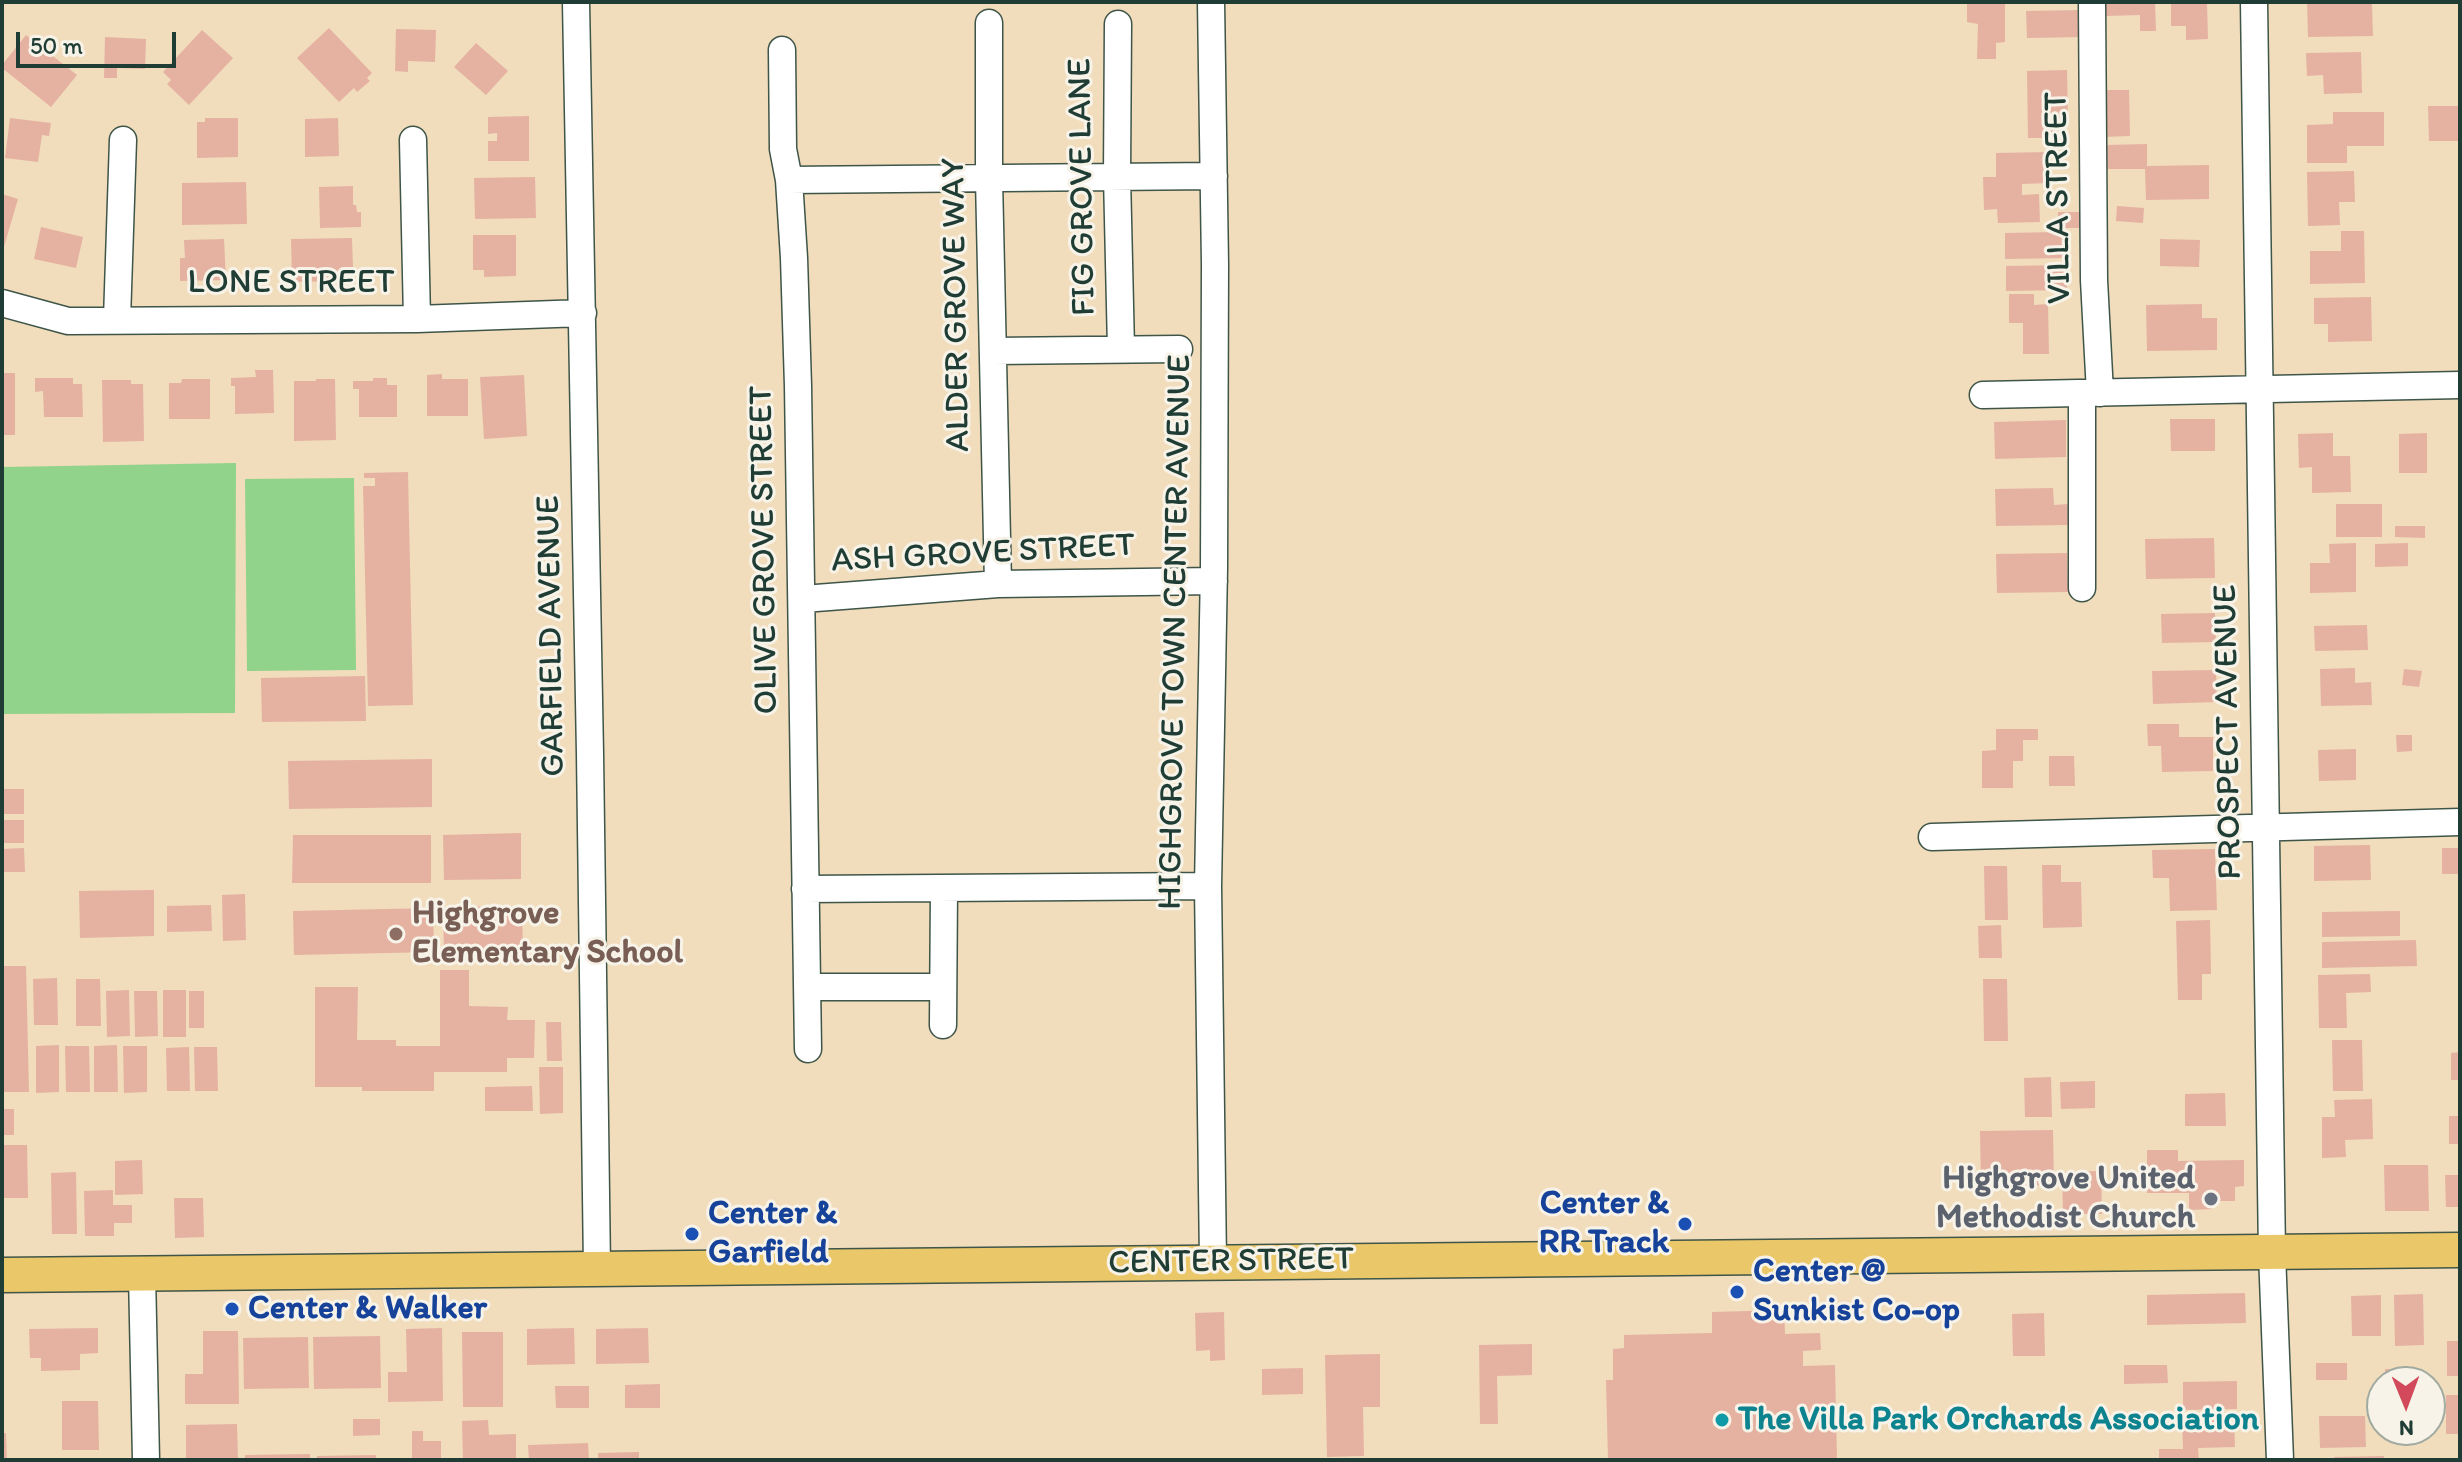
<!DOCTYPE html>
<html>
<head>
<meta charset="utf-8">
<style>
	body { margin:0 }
	#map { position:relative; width:2462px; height:1462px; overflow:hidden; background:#f1dcbc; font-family:Itim,sans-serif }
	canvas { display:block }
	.frame { position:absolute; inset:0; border:4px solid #1f3d34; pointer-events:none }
	.north { position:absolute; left:2366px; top:1366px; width:80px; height:80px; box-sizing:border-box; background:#f7f3e8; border:2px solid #a1aaa0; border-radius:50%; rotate:179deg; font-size:22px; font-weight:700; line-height:32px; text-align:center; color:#1f3d34 }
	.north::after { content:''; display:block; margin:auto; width:28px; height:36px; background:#d1495b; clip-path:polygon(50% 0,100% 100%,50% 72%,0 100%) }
	.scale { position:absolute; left:16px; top:32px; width:160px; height:36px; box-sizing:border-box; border:4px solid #1f3d34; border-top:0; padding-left:10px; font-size:24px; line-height:28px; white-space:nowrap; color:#1f3d34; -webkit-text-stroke:6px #f7f3e8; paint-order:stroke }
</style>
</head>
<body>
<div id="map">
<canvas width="2462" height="1462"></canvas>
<div class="frame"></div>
<div class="north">N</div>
<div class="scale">50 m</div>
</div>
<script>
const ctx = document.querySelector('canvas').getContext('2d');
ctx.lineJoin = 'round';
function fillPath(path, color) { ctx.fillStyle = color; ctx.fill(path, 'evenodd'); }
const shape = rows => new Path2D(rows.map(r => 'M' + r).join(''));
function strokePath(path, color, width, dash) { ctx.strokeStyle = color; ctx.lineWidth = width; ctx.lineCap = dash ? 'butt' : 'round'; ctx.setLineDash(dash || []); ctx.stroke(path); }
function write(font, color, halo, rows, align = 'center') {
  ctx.font = font + ' Itim,sans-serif'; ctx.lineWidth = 6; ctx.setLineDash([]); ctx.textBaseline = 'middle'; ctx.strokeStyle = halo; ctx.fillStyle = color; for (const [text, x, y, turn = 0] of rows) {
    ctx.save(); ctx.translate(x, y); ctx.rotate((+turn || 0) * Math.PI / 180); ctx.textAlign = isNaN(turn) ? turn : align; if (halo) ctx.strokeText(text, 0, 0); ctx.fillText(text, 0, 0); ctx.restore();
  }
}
const green = shape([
	[236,463,235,713,2,714,2,467],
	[354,478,356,670,247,671,245,479]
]);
const building = shape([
	[2005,2,2005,42,1996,43,1996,59,1977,59,1978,24,1967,22,1967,4],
	[2105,2,2155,2,2156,31,2140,31,2140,15,2106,16],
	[2171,2,2207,2,2208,39,2186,40,2186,26,2171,26],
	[2307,2,2372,4,2373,36,2308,37],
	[2082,10,2083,37,2027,38,2026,11],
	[329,28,372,73,367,78,370,81,357,92,354,88,339,102,297,58],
	[396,29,436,30,435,62,408,61,408,72,395,71],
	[202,30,233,58,189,105,167,84,171,80,163,72],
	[26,35,77,75,51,107,2,68,2,65],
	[105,37,146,39,145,69,117,68,117,78,104,78],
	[476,43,508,71,486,95,454,67],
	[2361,52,2362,93,2324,94,2323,75,2307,76,2306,53],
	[2067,70,2068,119,2056,119,2057,138,2028,138,2027,71],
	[2102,90,2129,90,2130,136,2103,137],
	[2428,106,2458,106,2459,141,2429,141],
	[2333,112,2384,112,2384,146,2347,146,2347,163,2307,163,2307,125,2333,124],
	[529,116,529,161,488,161,488,141,497,141,497,133,488,134,488,117],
	[10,118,51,123,49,136,42,135,38,162,5,158],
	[205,118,238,118,238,157,197,158,197,122,205,122],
	[338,118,339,156,305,157,305,119],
	[2147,144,2147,166,2209,165,2209,199,2146,200,2145,169,2107,169,2106,145],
	[2048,152,2049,183,2022,184,2022,195,2039,194,2040,222,1998,223,1997,209,1984,210,1983,177,1996,177,1996,153],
	[2354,171,2355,202,2339,202,2340,225,2308,226,2307,172],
	[535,177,536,218,475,219,474,178],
	[246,182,247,224,182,225,182,183],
	[353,186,353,205,356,205,357,212,361,212,361,227,320,228,319,187],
	[2,194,18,199,3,250,2,250],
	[2117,206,2144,208,2143,223,2116,221],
	[2058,212,2085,212,2085,228,2065,228,2066,258,2005,259,2005,233,2058,232],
	[41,227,83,237,76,268,34,259],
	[2341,231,2364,231,2365,283,2310,284,2310,251,2341,251],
	[473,235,516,235,516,276,484,277,484,270,473,270],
	[352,238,353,267,346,267,346,281,292,282,291,239],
	[224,239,226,280,180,281,180,258,185,258,184,240],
	[2160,239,2200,240,2199,267,2160,266],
	[2066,265,2067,290,2006,291,2006,266],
	[2009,294,2034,294,2034,305,2048,304,2049,354,2023,354,2023,323,2009,323],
	[2371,297,2372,341,2328,342,2328,324,2314,324,2314,298],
	[2202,304,2202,318,2217,318,2217,350,2147,351,2146,305],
	[255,370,273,370,274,413,235,414,235,386,231,386,231,378,256,377],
	[2,373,15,373,15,435,2,435],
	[442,374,442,379,468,379,468,416,427,416,427,375],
	[524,375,527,436,484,439,480,377],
	[35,378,73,378,73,384,82,384,83,417,44,417,43,391,35,392],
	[373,378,387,378,387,385,397,385,397,417,359,417,359,389,353,389,353,381,373,381],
	[182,379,210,379,210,419,169,419,169,383,181,383],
	[316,379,335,379,336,440,294,441,294,381,316,381],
	[102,380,131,380,131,384,143,384,144,441,103,442],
	[2170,419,2215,419,2215,451,2171,451],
	[2066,420,2066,457,1995,459,1994,422],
	[2333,433,2333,456,2350,456,2351,492,2312,493,2312,467,2299,468,2298,434],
	[2427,433,2427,473,2399,473,2399,434],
	[408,472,413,705,368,706,363,486,375,486,375,478,364,478,364,473],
	[2053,488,2054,505,2068,504,2068,525,1996,526,1995,489],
	[2336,504,2382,504,2382,537,2336,537],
	[2395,526,2425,526,2425,538,2395,537],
	[2214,538,2215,578,2146,579,2145,539],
	[2356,543,2356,592,2310,593,2310,563,2330,563,2329,544],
	[2408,543,2408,566,2375,567,2375,544],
	[2067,553,2068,592,1997,593,1996,554],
	[2215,613,2216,642,2162,643,2161,614],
	[2367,625,2368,650,2315,651,2314,626],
	[2355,668,2355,683,2371,682,2372,705,2321,706,2320,669],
	[2404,669,2422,671,2419,687,2402,685],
	[2216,670,2217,702,2153,704,2152,671],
	[365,676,366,721,262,722,261,678],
	[2147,724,2179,724,2179,737,2213,737,2213,771,2162,772,2161,746,2148,746],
	[1996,729,2038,729,2038,740,2023,740,2023,761,2013,761,2013,788,1982,788,1982,751,1996,750],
	[2396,735,2412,735,2412,751,2397,752],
	[2356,749,2356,780,2319,781,2318,750],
	[2049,756,2074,756,2075,786,2049,786],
	[432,759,432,807,289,809,288,761],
	[2,789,24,789,24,814,2,814],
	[2,820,24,820,24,843,2,843],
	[521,833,521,879,444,880,443,835],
	[293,835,431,835,431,883,292,883],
	[2370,845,2371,880,2314,881,2314,846],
	[24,848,25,872,2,872,2,849],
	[2442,848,2460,848,2460,874,2442,874],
	[2215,849,2217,910,2170,911,2169,878,2153,878,2152,850],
	[2042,865,2061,865,2061,882,2081,882,2082,927,2043,928],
	[1984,866,2007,866,2008,920,1985,920],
	[154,890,154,936,80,938,79,891],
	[245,894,246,940,223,941,222,895],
	[211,905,212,931,167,932,167,906],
	[522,906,523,951,444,952,443,907],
	[433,908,434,952,294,955,293,911],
	[2400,911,2400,936,2322,937,2322,912],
	[2210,920,2211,974,2202,974,2202,1000,2178,1000,2176,921],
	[2001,925,2002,958,1979,958,1978,926],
	[2416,940,2417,966,2322,968,2322,942],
	[2,966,26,966,29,1092,2,1092],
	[440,970,469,970,469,1006,508,1007,507,1020,535,1020,534,1058,507,1058,507,1072,434,1072,434,1091,362,1091,362,1087,315,1087,315,987,358,987,357,1040,396,1040,396,1046,440,1046],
	[2370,974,2371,992,2346,993,2347,1028,2319,1028,2318,975],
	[57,978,58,1025,34,1025,33,979],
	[76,979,100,979,101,1026,76,1026],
	[1983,979,2007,979,2008,1041,1984,1041],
	[129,990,130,1036,107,1037,106,991],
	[163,990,186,990,186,1037,163,1037],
	[134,991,157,991,158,1036,135,1037],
	[189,991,204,991,204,1028,189,1028],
	[546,1022,561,1022,562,1061,547,1061],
	[2332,1040,2362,1040,2363,1091,2333,1091],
	[59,1045,59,1092,36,1093,36,1046],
	[117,1045,118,1092,94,1092,94,1046],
	[65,1046,89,1046,90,1092,66,1092],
	[123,1046,147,1046,147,1092,124,1093],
	[189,1047,190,1091,167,1091,166,1048],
	[194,1047,217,1047,218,1091,195,1091],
	[2460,1052,2460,1080,2451,1080,2451,1053],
	[539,1067,563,1067,563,1113,540,1114],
	[2051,1077,2052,1117,2025,1117,2024,1078],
	[2095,1081,2095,1108,2061,1109,2060,1082],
	[532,1086,533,1111,485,1111,485,1087],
	[2225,1093,2226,1126,2185,1126,2185,1094],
	[2372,1099,2373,1139,2345,1140,2346,1157,2322,1158,2322,1117,2335,1117,2334,1100],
	[2,1109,14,1109,14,1135,2,1135],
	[2449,1116,2460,1116,2460,1144,2449,1144],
	[2053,1130,2054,1185,1981,1187,1980,1131],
	[2,1145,27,1145,28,1198,2,1198],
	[2147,1150,2178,1150,2178,1161,2244,1160,2244,1186,2235,1187,2235,1201,2212,1201,2212,1209,2189,1210,2189,1193,2147,1193],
	[142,1160,143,1194,115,1195,115,1161],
	[2384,1165,2428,1165,2429,1211,2385,1211],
	[2101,1171,2102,1214,2063,1214,2062,1172],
	[76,1172,77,1234,52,1234,51,1173],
	[2445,1175,2460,1175,2460,1207,2446,1207],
	[113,1190,113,1205,132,1205,132,1223,114,1223,114,1236,85,1236,84,1191],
	[174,1198,203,1198,204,1237,175,1238],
	[2245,1293,2246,1323,2147,1325,2147,1295],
	[2423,1294,2424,1345,2395,1346,2394,1295],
	[2381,1295,2381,1336,2352,1336,2351,1296],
	[1784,1310,1785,1334,1820,1333,1821,1350,1803,1351,1803,1366,1835,1365,1837,1460,1608,1460,1606,1380,1613,1380,1613,1349,1624,1348,1624,1335,1712,1333,1712,1312],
	[1224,1312,1225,1360,1210,1361,1210,1350,1196,1351,1195,1313],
	[2044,1313,2045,1356,2013,1356,2012,1314],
	[98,1328,98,1353,80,1354,80,1370,41,1371,41,1358,30,1358,29,1329],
	[442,1328,443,1401,388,1402,388,1372,407,1372,406,1329],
	[574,1328,575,1364,527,1365,527,1329],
	[648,1328,649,1363,596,1364,596,1329],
	[203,1331,238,1331,239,1404,185,1404,185,1374,203,1374],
	[462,1332,503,1332,503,1407,463,1407],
	[380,1336,381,1388,314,1389,313,1337],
	[308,1337,309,1388,244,1389,243,1338],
	[2447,1341,2460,1341,2460,1376,2447,1376],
	[1532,1344,1532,1375,1497,1376,1498,1424,1480,1424,1479,1345],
	[1380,1354,1380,1407,1363,1407,1364,1456,1327,1457,1325,1355],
	[2316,1363,2347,1363,2347,1380,2316,1380],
	[2124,1365,2167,1365,2168,1383,2124,1384],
	[1303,1368,1303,1394,1262,1395,1262,1369],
	[2385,1369,2417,1369,2417,1382,2385,1382],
	[2237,1381,2237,1409,2183,1410,2183,1382],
	[660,1384,660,1408,625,1408,625,1385],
	[555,1386,589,1386,589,1408,556,1408],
	[2446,1395,2460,1395,2460,1434,2446,1434],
	[62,1401,98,1401,99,1450,62,1450],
	[2437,1406,2438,1420,2430,1421,2430,1407],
	[2319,1416,2365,1416,2366,1447,2320,1448],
	[2234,1417,2235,1447,2198,1448,2199,1460,2159,1460,2159,1449,2183,1449,2182,1418],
	[353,1419,380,1419,380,1435,353,1436],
	[488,1420,489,1435,516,1434,516,1460,463,1460,462,1421],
	[237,1424,238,1460,186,1460,186,1425],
	[412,1431,423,1431,423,1441,441,1441,441,1460,412,1460],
	[2,1433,6,1433,7,1460,2,1460],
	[588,1443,589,1460,529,1460,528,1445],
	[639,1452,639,1460,598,1460,598,1453],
	[310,1454,310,1460,245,1460,245,1455],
	[376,1455,376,1460,317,1460,317,1456],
	[2384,1456,2384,1460,2334,1460,2334,1457]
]);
const minor = shape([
	[576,2,590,754,597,1268],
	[1211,2,1215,265,1214,568,1208,886,1213,1262],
	[2092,2,2094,280,2100,393],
	[2254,2,2272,1253,2280,1460],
	[989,23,989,179,998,584],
	[1118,24,1117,176,1121,349],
	[782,50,783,149,789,180,794,258,798,386,808,1049],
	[413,140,417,319],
	[789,180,1214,176],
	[2,303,68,321,417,319,583,313],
	[117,319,123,140],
	[994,351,1179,349],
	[2082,393,2082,588],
	[1983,395,2460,385],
	[803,599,998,584,1214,581],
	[1932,837,2460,822],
	[805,889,1208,886],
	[807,987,943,987],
	[943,1025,944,888],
	[142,1274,146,1460]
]);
const major = shape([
	[2,1275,2460,1250]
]);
const markers = [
	[396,934,8,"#8d6e63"],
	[2211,1199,8,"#6b7280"],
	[1685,1224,8,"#1a4fb4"],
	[692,1234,8,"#1a4fb4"],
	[1737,1292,8,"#1a4fb4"],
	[232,1309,8,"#1a4fb4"],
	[1722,1420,8,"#0f9aa8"]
];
const streetNames = [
	["FIG GROVE LANE",1083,187,-91],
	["VILLA STREET",2059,198,-91],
	["LONE STREET",291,283],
	["ALDER GROVE WAY",957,305,-91],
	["OLIVE GROVE STREET",765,550,-91],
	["ASH GROVE STREET",983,554,-3],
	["HIGHGROVE TOWN CENTER AVENUE",1176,632,-89],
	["GARFIELD AVENUE",552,636,-91],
	["PROSPECT AVENUE",2229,732,-91],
	["CENTER STREET",1231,1262,-1]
];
const educationNames = [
	["Highgrove",412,914],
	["Elementary School",412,953]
];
const worshipNames = [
	["Highgrove United",2195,1179],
	["Methodist Church",2195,1218]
];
const transitNames = [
	["Center &",1669,1204,"right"],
	["RR Track",1669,1243,"right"],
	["Center &",708,1214],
	["Garfield",708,1253],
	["Center @",1753,1272],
	["Sunkist Co-op",1753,1311],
	["Center & Walker",248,1309]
];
const cultureNames = [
	["The Villa Park Orchards Association",1738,1420]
];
fillPath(green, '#91d38a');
fillPath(building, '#e5b2a2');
strokePath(minor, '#3e5548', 29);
strokePath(major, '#3e5548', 37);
strokePath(minor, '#fff', 26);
strokePath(major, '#eac769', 34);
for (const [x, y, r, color] of markers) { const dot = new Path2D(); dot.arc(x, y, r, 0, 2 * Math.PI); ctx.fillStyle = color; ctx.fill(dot); strokePath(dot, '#f7f3e8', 3); }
write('34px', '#1f3d34', '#f7f3e8', streetNames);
write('bold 34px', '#785e54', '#f7f3e8', educationNames, 'left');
write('bold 34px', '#5b616d', '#f7f3e8', worshipNames, 'right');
write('bold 34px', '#164399', '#f7f3e8', transitNames, 'left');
write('bold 34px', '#0d838f', '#f7f3e8', cultureNames, 'left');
</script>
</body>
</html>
